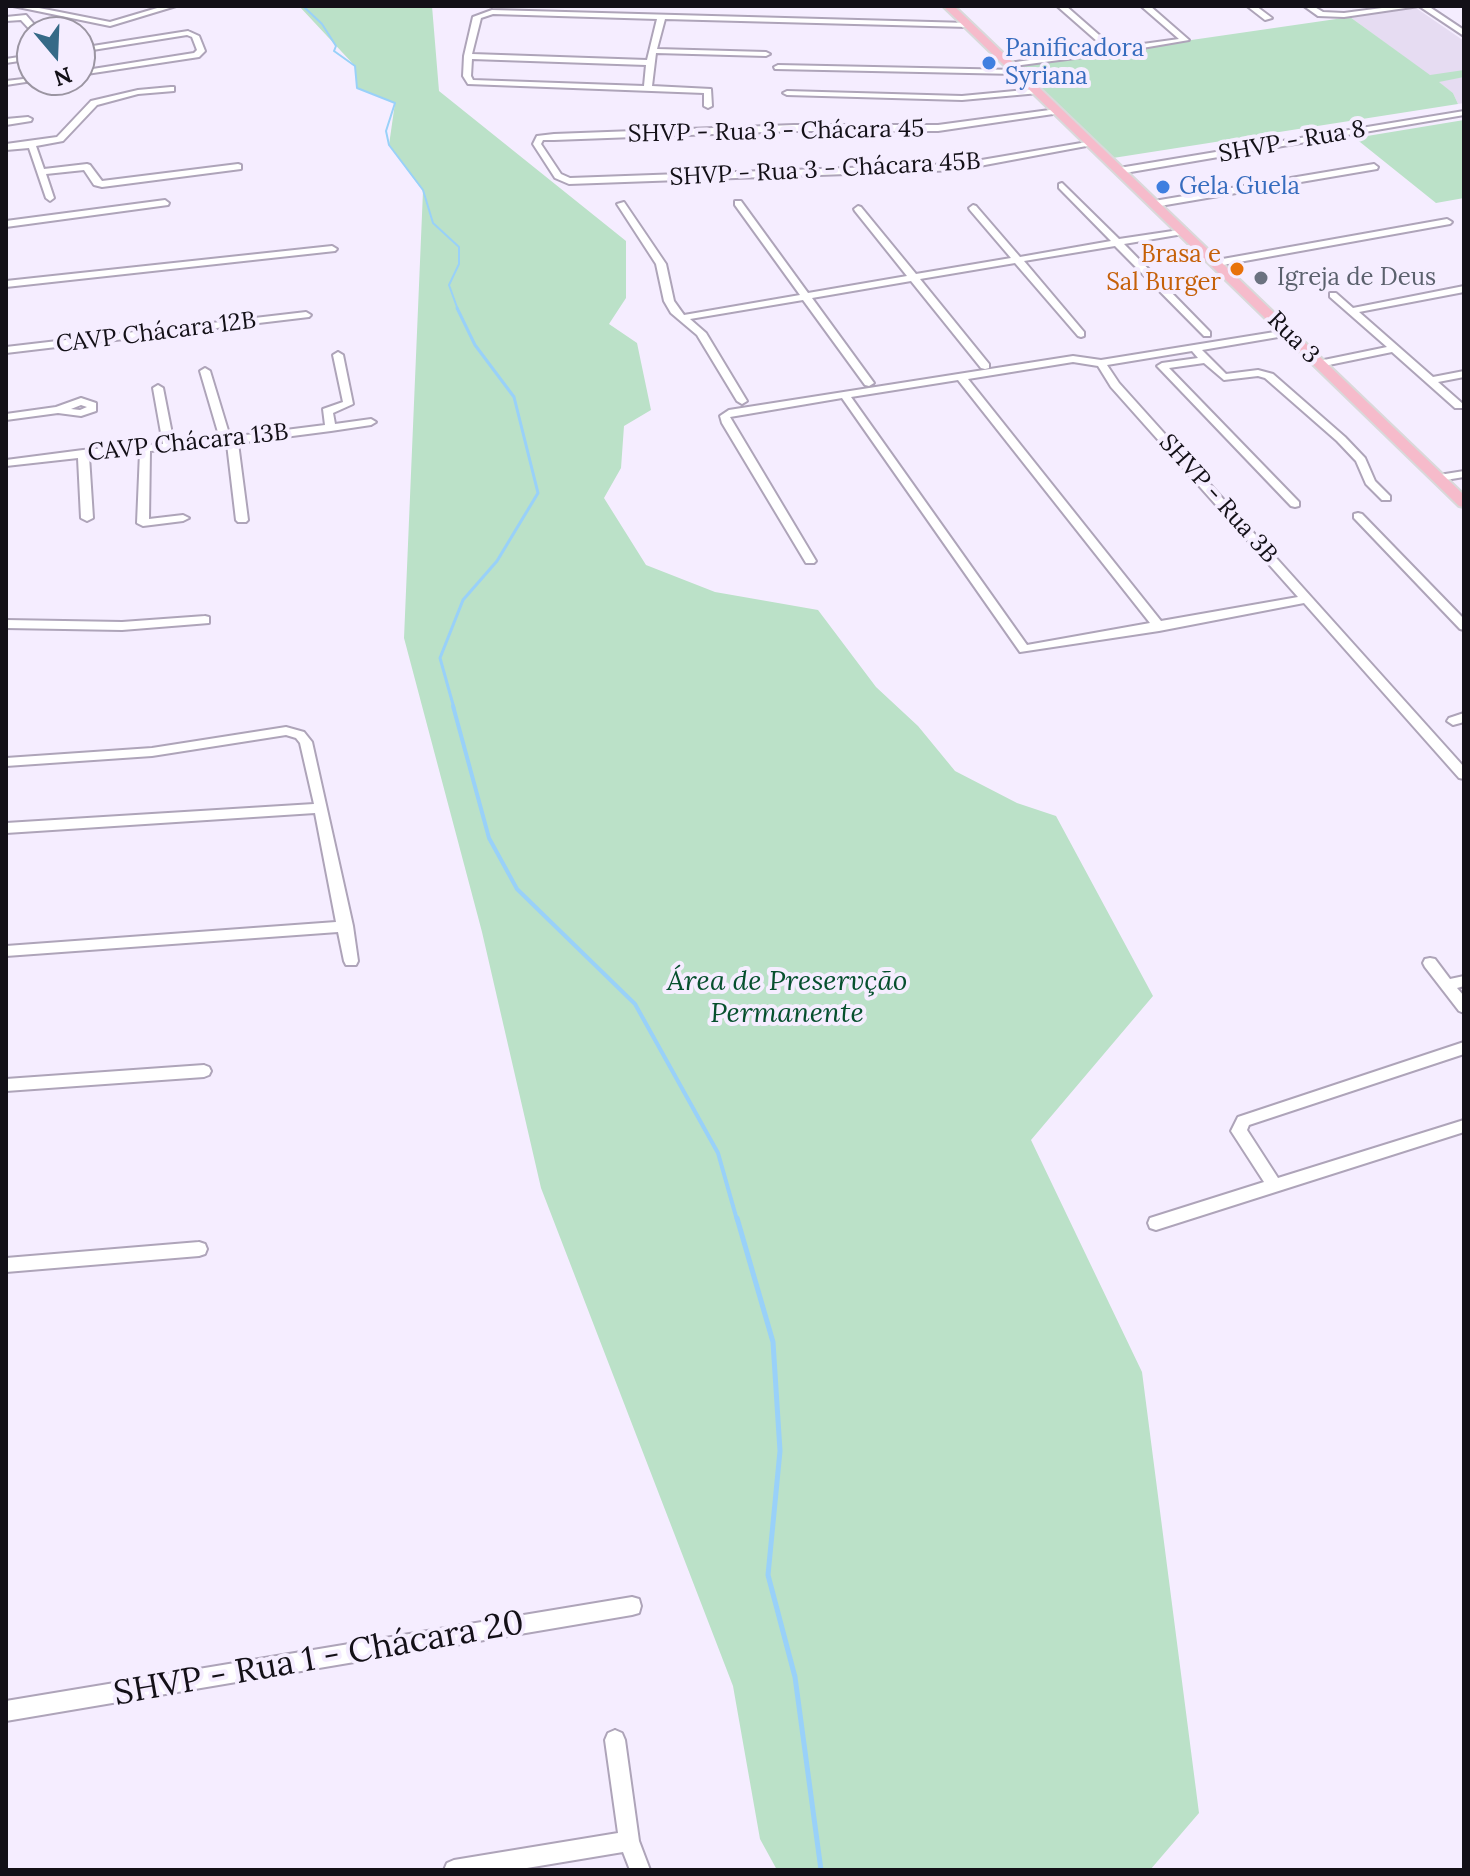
<!DOCTYPE html>
<html>
<head>
<meta charset="utf-8">
<style>
	body { margin:0 }
	#map { position:relative; width:1470px; height:1876px; overflow:hidden; background:#f5edff; font-family:Lora,serif }
	canvas { display:block }
	.frame { position:absolute; inset:0; border:8px solid #131017; pointer-events:none }
	.north { position:absolute; left:16px; top:16px; width:80px; height:80px; box-sizing:border-box; background:#f5edff; border:2px solid #9b95a2; border-radius:50%; rotate:161deg; font-size:22px; font-weight:700; line-height:32px; text-align:center; color:#131017 }
	.north::after { content:''; display:block; margin:auto; width:28px; height:36px; background:#366a87; clip-path:polygon(50% 0,100% 100%,50% 72%,0 100%) }
</style>
</head>
<body>
<div id="map">
<canvas width="1470" height="1876"></canvas>
<div class="frame"></div>
<div class="north">N</div>
</div>
<script>
const ctx = document.querySelector('canvas').getContext('2d');
ctx.lineJoin = 'round';
function fillPath(path, color) { ctx.fillStyle = color; ctx.fill(path, 'evenodd'); }
const shape = rows => new Path2D(rows.map(r => 'M' + r).join(''));
function strokePath(path, color, width, dash) { ctx.strokeStyle = color; ctx.lineWidth = width; ctx.lineCap = dash ? 'butt' : 'round'; ctx.setLineDash(dash || []); ctx.stroke(path); }
function write(font, color, halo, rows, align = 'center') {
  ctx.font = font + ' Lora,serif'; ctx.lineWidth = 8; ctx.setLineDash([]); ctx.textBaseline = 'middle'; ctx.strokeStyle = halo; ctx.fillStyle = color; for (const [text, x, y, turn = 0] of rows) {
    ctx.save(); ctx.translate(x, y); ctx.rotate((+turn || 0) * Math.PI / 180); ctx.textAlign = isNaN(turn) ? turn : align; if (halo) ctx.strokeText(text, 0, 0); ctx.fillText(text, 0, 0); ctx.restore();
  }
}
const built = shape([
	[1416,8,1464,41,1464,103,1458,104,1453,93,1350,17]
]);
const green = shape([
	[299,6,432,6,439,91,626,241,626,298,609,324,637,343,651,410,624,426,621,468,604,498,646,565,715,592,818,610,876,687,918,726,955,771,1017,803,1056,816,1153,996,1031,1140,1142,1372,1199,1813,1150,1870,777,1870,760,1839,733,1686,541,1188,482,932,404,638,423,191,389,145,395,103,357,88,355,66],
	[1350,17,1430,75,1464,70,1464,77,1439,82,1453,93,1458,104,1113,158,1014,62,1033,63],
	[1464,120,1464,198,1436,203,1355,138]
]);
const streamFar3 = shape([
	[303,6,322,24,336,46,334,51,355,66,357,88,395,103,386,131,389,145,423,190,433,223,459,247,459,264,449,285,458,310]
]);
const streamFar2 = shape([
	[454,708,440,658,463,600,497,561,538,493,514,397,475,345,457,308]
]);
const streamFar1 = shape([
	[453,706,489,838,517,889,635,1004,718,1153,737,1220]
]);
const stream = shape([
	[737,1218,773,1342,780,1451,768,1575,795,1677,821,1870]
]);
const minor = shape([
	[13,6,29,6,110,22,164,6,176,6,110,26,13,6],
	[1057,6,1066,6,1114,48,1179,39,1141,6,1150,6,1189,40,1113,53,1006,67,1005,65,1009,63,1106,49,1057,6],
	[1247,6,1256,6,1272,18,1265,20,1247,6],
	[1304,6,1313,6,1323,12,1344,13,1397,6,1419,6,1344,17,1318,16,1304,6],
	[1419,6,1428,6,1464,30,1464,36,1419,6],
	[492,10,968,23,972,25,968,27,665,19,657,49,766,52,770,54,766,56,656,53,652,86,711,89,712,106,708,108,704,106,704,93,468,84,463,76,464,56,473,17,492,10],
	[493,14,657,19,647,60,472,54,481,18,493,14],
	[472,59,646,65,644,86,473,80,471,76,472,59],
	[26,15,39,30,40,32,32,32,21,20,6,21,6,17,26,15],
	[188,31,199,36,205,51,199,57,80,75,80,71,194,53,197,50,192,37,187,35,80,52,80,48,188,31],
	[32,55,32,59,6,63,6,59,32,55],
	[778,65,1017,70,1021,72,1017,74,775,69,774,67,778,65],
	[32,78,32,80,39,80,6,85,6,81,32,78],
	[171,87,174,87,174,91,138,94,97,105,63,141,36,146,44,169,87,164,90,165,102,181,238,164,241,165,241,169,102,187,94,185,84,170,46,174,54,198,50,201,46,198,29,148,6,150,6,144,57,137,91,101,138,90,171,87],
	[1036,89,1039,89,1039,93,962,100,787,95,783,93,787,91,962,96,1036,89],
	[1057,109,1061,111,1060,113,938,131,794,131,554,140,543,140,541,144,561,174,570,178,958,164,1093,141,1097,144,958,170,569,184,555,178,533,144,537,136,554,134,794,125,938,125,1057,109],
	[1464,111,1464,115,1119,174,1115,171,1119,168,1464,111],
	[28,117,32,119,31,121,6,125,6,119,28,117],
	[1374,164,1378,167,1377,169,1154,207,1150,204,1154,201,1374,164],
	[1062,183,1119,239,1186,229,1186,233,1183,234,1124,244,1210,332,1210,336,1204,336,1115,246,1024,261,1084,332,1084,336,1081,337,1078,336,1015,263,920,279,989,364,989,368,985,369,981,368,911,281,812,298,874,383,869,386,865,385,803,300,690,319,706,333,747,401,742,404,737,401,697,335,671,313,664,301,656,264,617,204,624,202,666,264,674,301,684,315,800,295,735,205,735,201,741,201,808,293,907,276,855,211,854,209,858,206,861,207,916,274,1011,258,970,210,969,208,973,205,976,206,1020,257,1111,241,1059,188,1059,184,1062,183],
	[165,200,169,203,168,205,6,227,6,221,165,200],
	[1447,219,1452,222,1450,224,1217,266,1212,263,1217,260,1447,219],
	[332,246,337,249,335,251,6,287,6,281,332,246],
	[1464,286,1464,292,1359,312,1433,377,1464,371,1464,377,1438,382,1463,404,1463,408,1455,408,1392,352,1319,367,1314,364,1319,361,1387,347,1330,297,1330,293,1336,293,1353,308,1464,286],
	[306,312,311,315,309,317,6,353,6,347,306,312],
	[1287,330,1292,333,1290,335,1202,350,1226,374,1258,370,1273,374,1345,437,1365,458,1375,481,1390,496,1390,500,1382,500,1366,484,1356,461,1337,441,1265,378,1258,376,1224,380,1204,363,1169,368,1299,502,1299,506,1295,507,1291,506,1157,366,1162,363,1198,358,1192,351,1107,365,1119,383,1464,767,1464,779,1459,778,1304,603,1159,631,1020,652,842,398,730,417,816,561,814,563,806,563,722,423,720,416,729,410,1073,356,1101,360,1287,330],
	[1073,362,1098,366,1111,387,1298,597,1161,621,968,379,1073,362],
	[958,380,1150,623,1027,645,851,397,958,380],
	[338,352,343,355,353,404,333,413,335,424,371,419,376,422,371,425,331,431,238,443,248,520,246,522,238,522,236,520,227,444,150,451,149,519,183,515,189,518,183,521,143,526,137,523,140,452,89,456,93,518,87,521,81,518,78,458,6,466,6,460,83,450,163,444,153,388,158,385,163,388,174,444,220,439,200,371,205,368,210,371,230,437,325,425,323,409,343,402,333,355,338,352],
	[81,398,96,403,96,411,81,416,58,413,6,420,6,414,56,407,81,398],
	[81,405,87,407,80,410,71,409,81,405],
	[1464,471,1464,477,1439,481,1434,478,1439,475,1464,471],
	[1358,513,1362,514,1464,619,1464,630,1460,629,1354,518,1354,514,1358,513],
	[205,616,209,617,209,623,122,630,6,628,6,620,122,622,205,616],
	[1464,713,1464,722,1453,725,1447,721,1449,718,1464,713],
	[286,727,304,732,312,742,353,926,358,961,356,965,346,965,344,961,338,932,6,956,6,946,336,922,315,813,6,833,6,823,314,804,300,743,296,738,286,735,152,756,6,766,6,758,152,748,286,727],
	[1430,958,1435,959,1450,979,1464,976,1464,986,1457,988,1464,996,1464,1013,1459,1011,1425,967,1423,963,1425,959,1430,958],
	[1464,1042,1464,1054,1249,1125,1247,1130,1278,1178,1464,1120,1464,1132,1156,1230,1150,1228,1148,1223,1150,1218,1264,1182,1231,1131,1238,1117,1464,1042],
	[204,1065,209,1067,211,1071,209,1075,204,1077,6,1091,6,1079,204,1065],
	[199,1242,205,1244,207,1249,205,1254,199,1256,6,1272,6,1258,199,1242],
	[632,1597,639,1599,641,1606,639,1613,632,1615,6,1721,6,1701,632,1597],
	[615,1730,622,1733,625,1740,639,1841,650,1870,630,1870,623,1852,515,1870,444,1870,447,1863,454,1860,618,1833,605,1740,608,1733,615,1730]
]);
const major = shape([
	[943,6,954,6,1464,495,1464,507,1459,506,943,6]
]);
const markers = [
	[989,63,8,"#3f7fe0"],
	[1163,187,8,"#3f7fe0"],
	[1237,269,8,"#e8710a"],
	[1261,278,8,"#6b7280"]
];
const farShopnames = [
	["Panificadora",1005,49],
	["Syriana",1005,77],
	["Gela Guela",1179,187]
];
const farStreetnames = [
	["SHVP - Rua 3 - Chácara 45",776,132,-1],
	["SHVP - Rua 8",1292,142,-10],
	["SHVP - Rua 3 - Chácara 45B",825,170,-3],
	["CAVP Chácara 12B",156,333,-7],
	["Rua 3",1293,338,45],
	["CAVP Chácara 13B",188,443,-6],
	["SHVP - Rua 3B",1218,499,48]
];
const farFoodnames = [
	["Brasa e",1221,255],
	["Sal Burger",1221,283]
];
const farWorshipnames = [
	["Igreja de Deus",1277,278]
];
const parkNames = [
	["Área de Preservção",787,982],
	["Permanente",787,1014]
];
const nearStreetnames = [
	["SHVP - Rua 1 - Chácara 20",319,1659,-10]
];
fillPath(built, '#e6dcf2');
fillPath(green, '#bbe1c8');
strokePath(streamFar3, '#99d1f9', 2);
strokePath(streamFar2, '#99d1f9', 3);
strokePath(streamFar1, '#99d1f9', 4);
strokePath(stream, '#99d1f9', 5);
strokePath(minor, '#aea4b9', 4);
strokePath(major, '#d9d9da', 4);
fillPath(minor, '#fff');
fillPath(major, '#f6bbcb');
for (const [x, y, r, color] of markers) { const dot = new Path2D(); dot.arc(x, y, r, 0, 2 * Math.PI); ctx.fillStyle = color; ctx.fill(dot); strokePath(dot, '#f5edff', 3); }
write('24px', '#366cbe', '#f5edff', farShopnames, 'left');
write('24px', '#131017', '#f5edff', farStreetnames);
write('24px', '#c56008', '#f5edff', farFoodnames, 'right');
write('24px', '#5b616d', '#f5edff', farWorshipnames, 'left');
write('italic 28px', '#06502e', '#f5edff', parkNames);
write('34px', '#131017', '#f5edff', nearStreetnames);
</script>
</body>
</html>
